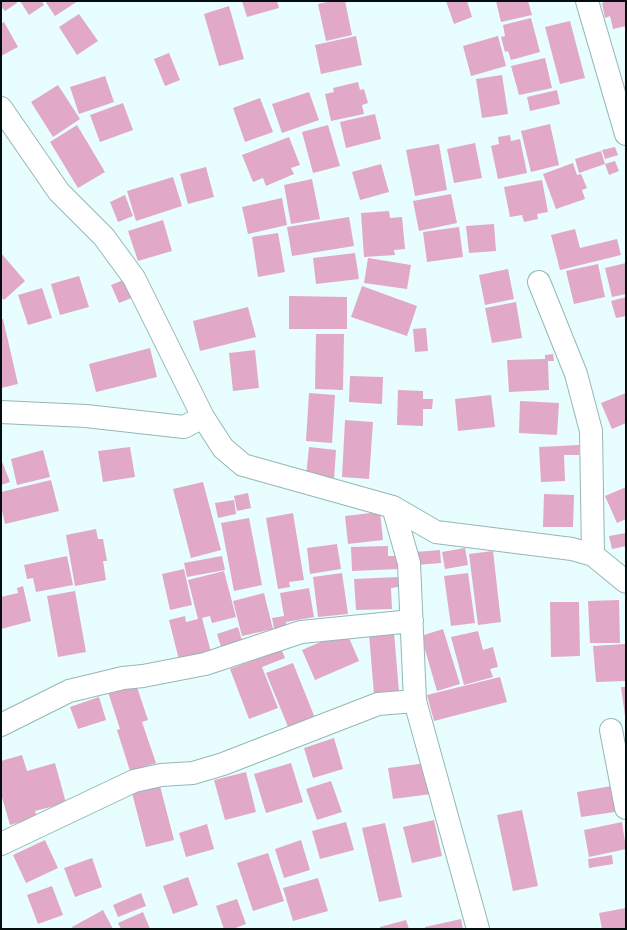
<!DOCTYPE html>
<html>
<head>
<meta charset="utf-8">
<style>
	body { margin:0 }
	#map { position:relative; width:627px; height:930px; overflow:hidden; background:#e8fdfe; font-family:Helvetica,sans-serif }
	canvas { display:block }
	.frame { position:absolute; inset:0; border:2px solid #030e0f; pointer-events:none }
</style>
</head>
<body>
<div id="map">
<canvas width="627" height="930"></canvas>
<div class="frame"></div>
</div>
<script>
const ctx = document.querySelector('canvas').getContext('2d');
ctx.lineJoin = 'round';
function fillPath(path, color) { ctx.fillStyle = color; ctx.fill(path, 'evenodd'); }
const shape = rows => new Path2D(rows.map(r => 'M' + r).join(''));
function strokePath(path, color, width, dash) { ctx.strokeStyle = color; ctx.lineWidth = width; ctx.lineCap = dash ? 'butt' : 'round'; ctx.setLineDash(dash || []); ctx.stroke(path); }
const building = shape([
	[1,1,16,1,17,3,5,11,1,6],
	[20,1,42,1,44,5,29,15],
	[45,1,78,1,55,16],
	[242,1,277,1,279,8,247,17],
	[332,1,345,1,352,35,326,41,318,4],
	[446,1,467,1,472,17,454,24],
	[496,1,528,1,532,15,501,22],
	[608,1,626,1,626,26,613,29,610,16,605,18,602,3],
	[229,6,244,59,219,66,204,14],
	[79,14,98,41,77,55,59,27],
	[531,18,540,52,511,60,508,51,505,52,501,37,505,36,503,25],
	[570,21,585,78,560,84,545,27],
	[4,22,18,47,1,56,1,24],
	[356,36,362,65,321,74,315,45],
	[498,36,506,66,471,76,463,46],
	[169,53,180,80,165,86,154,59],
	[545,58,552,88,519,95,511,66],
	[502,75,508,114,482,118,476,79],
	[105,76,114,102,79,114,70,87],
	[358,82,360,90,364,89,368,103,362,105,364,114,331,121,325,94,334,92,333,88],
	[58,85,80,119,53,137,31,102],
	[557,90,560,104,530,111,527,97],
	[309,92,319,120,282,133,272,104],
	[260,98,273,132,245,142,233,108],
	[123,103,133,130,100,142,90,115],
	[375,114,381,139,346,148,340,122],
	[550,124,559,165,531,172,521,131],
	[77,125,105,172,78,188,50,142],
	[328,125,340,166,313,173,302,132],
	[510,135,511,141,520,139,527,173,498,179,491,146,499,144,498,137],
	[289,137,300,165,291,168,294,174,266,186,263,178,253,182,242,155],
	[475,143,482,178,454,183,447,149],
	[439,144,447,190,415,196,406,150],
	[615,147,618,155,605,159,602,150],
	[601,151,605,164,579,173,575,159],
	[615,161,619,171,609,175,605,164],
	[573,163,577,175,581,174,587,188,582,190,585,199,556,209,543,174],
	[381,164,389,192,360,200,352,172],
	[206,167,214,197,188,204,180,174],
	[173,177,182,206,136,221,127,191],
	[312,179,320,219,291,224,284,185],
	[542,180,548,212,537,214,538,219,524,222,522,215,510,217,504,187],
	[451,194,457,223,419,231,413,201],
	[125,195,133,216,118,222,110,202],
	[282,198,287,225,248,234,242,207],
	[389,211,390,218,402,217,405,249,394,250,395,255,364,257,361,213],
	[349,217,354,246,292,256,287,227],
	[163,220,172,251,138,261,128,231],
	[494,224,496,251,469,253,466,226],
	[459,227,463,257,427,262,423,232],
	[575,229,580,248,617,239,621,255,560,270,551,235],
	[278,233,285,272,258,277,252,237],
	[1,253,25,281,4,300,1,297],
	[355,253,359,279,316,284,313,258],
	[368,258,411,265,407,289,364,283],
	[626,263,626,294,612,297,605,268],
	[598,264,605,297,574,304,566,271],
	[508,269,514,299,485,305,479,275],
	[79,276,89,307,60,315,51,284],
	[126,279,134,297,119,303,111,285],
	[362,286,417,306,407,336,351,317],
	[42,288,52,318,28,325,18,295],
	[289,296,347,297,347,329,289,329],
	[626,297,626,316,616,318,611,301],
	[516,302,522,338,492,343,485,308],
	[248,307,256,337,200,351,193,321],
	[1,319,3,319,18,384,1,388],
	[426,328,428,351,415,352,413,329],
	[316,334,344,334,343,390,315,389],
	[150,348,157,377,96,392,89,364],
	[255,350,259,388,233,391,229,353],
	[553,354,554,361,548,361,549,390,509,392,507,360,545,359,545,355],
	[350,376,383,377,382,404,349,402],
	[398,390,423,391,423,399,433,399,432,409,423,409,423,426,397,425],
	[309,393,335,395,332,443,306,441],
	[626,393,626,423,612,429,601,403],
	[491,395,495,427,458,431,455,399],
	[520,401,559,403,557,435,519,433],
	[345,420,373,422,369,479,342,477],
	[579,445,579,455,564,455,565,481,541,482,539,447],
	[130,447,135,477,103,482,98,451],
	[309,447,336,450,334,479,306,476],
	[43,450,50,477,17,485,11,459],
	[1,459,10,482,1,485],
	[51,480,59,511,5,524,1,506,1,492],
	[203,482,221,550,191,558,173,489],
	[626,487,626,519,617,523,605,496],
	[248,493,251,508,237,511,234,496],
	[544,494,574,495,573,527,543,527],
	[234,500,236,514,218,518,215,503],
	[380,512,383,540,348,544,345,516],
	[293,513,304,580,289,582,290,587,278,589,266,518],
	[249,518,262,585,234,591,221,523],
	[96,529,98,539,103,539,107,561,103,561,106,580,75,586,66,535],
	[626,533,626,546,612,549,609,536],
	[337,544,341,569,310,574,307,548],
	[388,546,388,556,399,556,399,569,352,571,351,547],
	[465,548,468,565,445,569,442,552],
	[440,550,441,563,416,565,415,552],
	[493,551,501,622,478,625,469,554],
	[67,556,73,585,36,592,33,578,27,579,24,565],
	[222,556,225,570,187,577,184,563],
	[184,569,192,605,170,610,162,574],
	[224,571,236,617,212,623,210,616,202,618,211,652,179,660,169,620,185,616,186,622,198,619,188,580],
	[342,573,348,614,318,617,313,577],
	[468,573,475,623,451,626,444,576],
	[398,577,398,587,391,588,392,609,356,610,354,579],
	[23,586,31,621,1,629,1,597,18,593,17,588],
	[309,588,314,617,286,622,288,631,275,633,272,618,284,616,280,593],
	[75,591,86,652,58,657,47,596],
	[264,593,273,629,242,636,233,601],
	[619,600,620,643,590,643,588,601],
	[550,602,579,602,580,656,551,657],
	[238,627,243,644,222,650,217,634],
	[443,629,460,684,437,691,421,636],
	[346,631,359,661,315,680,302,650],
	[478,631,483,650,493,647,498,667,490,669,493,677,464,685,451,637],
	[394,632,399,692,374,694,369,634],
	[625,644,626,681,596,682,593,646],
	[280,646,285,658,262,667,278,708,249,719,230,669,260,658,258,654],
	[293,663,315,718,289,729,266,673],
	[500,677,507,702,434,721,427,695],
	[136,684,148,720,142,722,156,763,130,771,117,730,120,729,108,692],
	[621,687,626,687,626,716,625,716],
	[99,697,106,720,78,729,70,707],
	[334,738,343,769,313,778,304,748],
	[22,755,27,771,55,763,66,803,35,811,37,817,10,825,1,794,1,761],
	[291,763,303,802,266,813,254,774],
	[427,763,431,794,393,799,388,768],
	[246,772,256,812,225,820,214,780],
	[331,781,342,812,317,820,306,789],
	[617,785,621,811,581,817,577,792],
	[160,786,174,840,146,847,132,793],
	[522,810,538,886,513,891,497,815],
	[434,820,442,856,412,863,403,827],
	[346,822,354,850,320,859,312,831],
	[622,822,626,849,589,857,584,830],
	[385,823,402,897,379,902,362,828],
	[207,824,214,849,186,857,179,833],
	[45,840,58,868,26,883,13,855],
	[301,840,310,870,284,878,275,849],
	[268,853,284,901,253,911,237,863],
	[612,855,613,864,589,868,588,859],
	[92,858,102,887,75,897,64,868],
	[188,877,198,905,173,914,163,886],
	[318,878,328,911,293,921,283,888],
	[52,886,63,915,38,924,27,895],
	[141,893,146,906,118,917,113,905],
	[237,899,246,924,233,929,224,929,216,906],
	[626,908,626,929,602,929,599,913],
	[103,910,113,929,73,929,72,927],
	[143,912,150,929,121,929,118,923],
	[461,919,463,929,425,929,425,927],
	[406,920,409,929,380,929,380,927]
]);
const minor = shape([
	[587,1,626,134],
	[1,108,59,192,104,237,134,278,203,417],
	[539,282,576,374,591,431,593,555],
	[1,412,86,416,184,427,203,417,223,448,243,465,393,507,436,532,572,549,593,555,626,582],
	[393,507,409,563,415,701,478,929],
	[1,725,69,691,123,678,143,676,205,664,301,632,412,621],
	[611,730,626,808],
	[1,844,134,781,161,775,193,773,223,764,378,704,415,701]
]);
fillPath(building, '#e2a8c7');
strokePath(minor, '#95b7b7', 24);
strokePath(minor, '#fff', 22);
</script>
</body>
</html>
